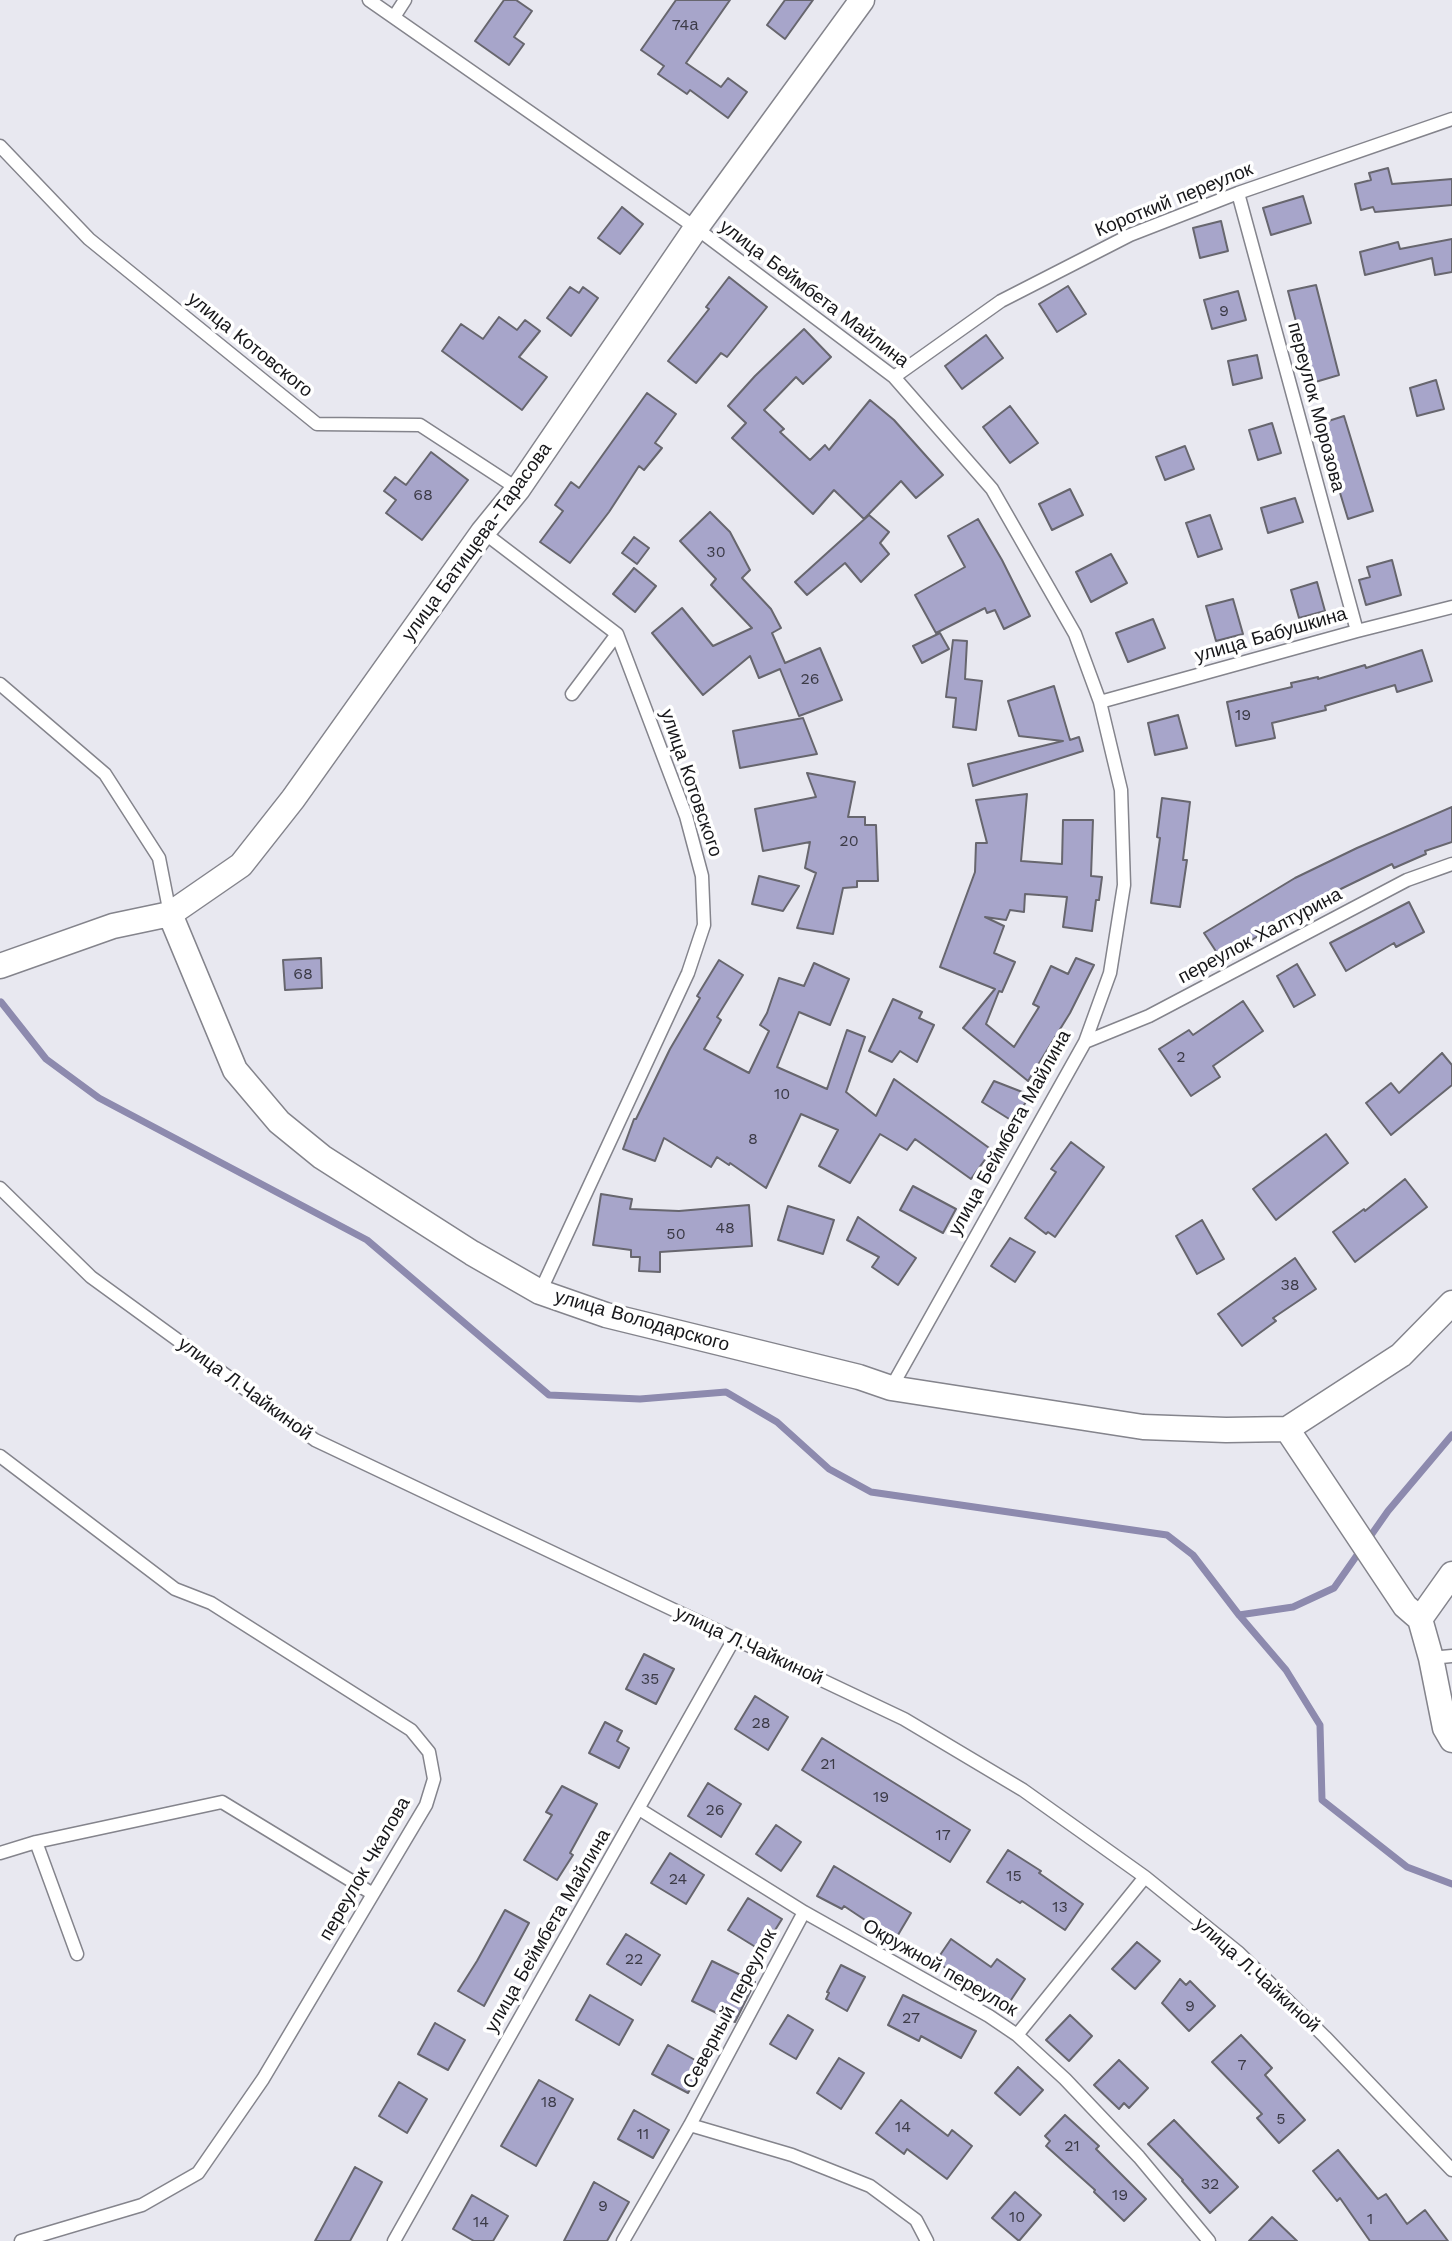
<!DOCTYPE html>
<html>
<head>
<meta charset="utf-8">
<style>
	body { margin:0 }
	canvas { display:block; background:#e8e8f0 }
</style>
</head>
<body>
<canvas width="1452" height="2241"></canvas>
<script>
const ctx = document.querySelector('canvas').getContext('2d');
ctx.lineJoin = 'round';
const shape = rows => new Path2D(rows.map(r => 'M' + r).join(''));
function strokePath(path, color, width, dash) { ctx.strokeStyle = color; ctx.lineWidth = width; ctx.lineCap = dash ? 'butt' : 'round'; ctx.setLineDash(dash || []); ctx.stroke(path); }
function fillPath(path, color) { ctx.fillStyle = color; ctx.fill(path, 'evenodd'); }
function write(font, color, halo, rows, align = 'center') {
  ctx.font = font + ' "Work Sans",sans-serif'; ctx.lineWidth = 7; ctx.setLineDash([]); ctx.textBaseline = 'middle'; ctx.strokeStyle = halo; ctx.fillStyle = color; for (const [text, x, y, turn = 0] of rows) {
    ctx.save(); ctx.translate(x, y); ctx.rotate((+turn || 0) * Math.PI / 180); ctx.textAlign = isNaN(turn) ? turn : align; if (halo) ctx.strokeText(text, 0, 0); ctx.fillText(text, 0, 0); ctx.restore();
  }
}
const stream = shape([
	[1,1002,46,1059,99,1098,367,1240,549,1395,640,1399,726,1392,777,1422,829,1469,871,1492,1167,1535,1193,1555,1239,1615,1286,1670,1320,1725,1322,1800,1407,1867,1452,1884],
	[1239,1615,1293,1607,1334,1588,1388,1511,1452,1435]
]);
const building = shape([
	[504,0,516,0,532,11,514,37,524,44,509,65,475,41,504,0],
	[676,0,730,0,686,63,721,87,728,78,747,92,728,118,690,90,687,94,658,74,664,66,641,50,676,0],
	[785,0,813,0,785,39,767,25,785,0],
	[1388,168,1392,184,1452,179,1452,205,1375,212,1373,207,1361,210,1355,184,1371,180,1369,173,1388,168],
	[1303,196,1311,223,1271,235,1263,208,1303,196],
	[622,207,643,224,620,254,598,238,622,207],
	[1221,221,1228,251,1200,258,1193,228,1221,221],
	[1452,239,1452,272,1435,275,1432,258,1365,275,1360,252,1398,242,1400,249,1452,239],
	[729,277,767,307,727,357,721,353,696,383,668,361,709,309,706,307,729,277],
	[1316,285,1339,375,1312,383,1288,291,1316,285],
	[1068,286,1086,314,1057,332,1039,304,1068,286],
	[570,287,579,293,583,287,598,298,571,336,547,318,570,287],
	[1238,291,1246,320,1212,329,1204,300,1238,291],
	[499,317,517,330,525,320,540,331,519,357,547,377,522,410,442,351,461,324,483,339,499,317],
	[804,329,831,357,803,384,796,377,764,410,784,429,780,432,810,460,825,445,829,450,870,400,894,420,943,475,916,498,901,481,864,519,834,490,813,514,732,438,746,423,728,406,755,376,804,329],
	[986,335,1003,358,962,389,945,366,986,335],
	[1257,355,1262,378,1233,385,1228,361,1257,355],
	[1436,380,1444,409,1417,416,1410,388,1436,380],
	[647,393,676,414,655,443,662,448,644,470,639,466,609,512,570,563,540,542,563,511,555,505,571,482,579,488,647,393],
	[1010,406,1038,443,1010,463,983,427,1010,406],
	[1344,416,1373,511,1348,519,1319,424,1344,416],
	[1272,423,1281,453,1258,460,1249,430,1272,423],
	[1185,446,1194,469,1165,480,1156,457,1185,446],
	[431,452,468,480,422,540,386,513,396,500,384,491,395,477,406,485,431,452],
	[1070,489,1083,515,1052,530,1039,504,1070,489],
	[1295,498,1303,522,1268,533,1261,508,1295,498],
	[710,512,730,532,750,570,742,578,771,609,781,628,772,633,785,663,820,648,842,700,799,716,780,669,759,678,750,656,703,695,652,633,682,608,713,646,752,628,711,585,716,579,680,541,710,512],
	[869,515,889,532,880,543,889,554,861,582,845,563,807,595,795,582,869,515],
	[1210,515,1222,549,1198,557,1186,523,1210,515],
	[978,519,1002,560,1030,616,1004,629,995,610,987,613,985,608,936,633,915,595,965,567,948,536,978,519],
	[634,537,649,548,637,564,622,553,634,537],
	[1111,554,1127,583,1091,602,1076,572,1111,554],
	[1392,560,1401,595,1366,605,1359,580,1370,577,1367,567,1392,560],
	[634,568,656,586,635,612,613,594,634,568],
	[1317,582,1325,611,1299,618,1291,590,1317,582],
	[1233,599,1243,634,1216,641,1206,606,1233,599],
	[1153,619,1165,648,1128,662,1116,633,1153,619],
	[940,633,949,649,922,663,913,646,940,633],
	[953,640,967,641,965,679,982,681,976,730,953,727,956,698,946,697,953,640],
	[1422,650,1432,681,1397,692,1395,685,1325,706,1326,710,1272,723,1275,738,1236,746,1227,702,1292,687,1291,683,1318,677,1318,679,1365,665,1366,668,1422,650],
	[1054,686,1070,740,1079,737,1083,751,973,786,968,764,1063,741,1019,736,1008,701,1054,686],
	[1178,715,1187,748,1155,755,1148,723,1178,715],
	[803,718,817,754,740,768,733,731,803,718],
	[807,773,855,782,848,817,865,817,865,825,876,825,878,881,857,881,857,887,843,888,833,934,797,928,816,873,805,868,810,842,763,851,755,809,816,797,807,773],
	[1027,794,1021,861,1062,864,1063,820,1093,820,1091,876,1102,877,1099,900,1096,900,1092,931,1063,927,1067,897,1025,894,1024,912,1010,910,1006,920,985,917,1004,926,994,953,1015,962,1002,992,999,991,986,1024,1014,1047,1039,1007,1033,1004,1051,966,1068,974,1076,958,1094,965,1070,1013,1028,1081,963,1028,995,989,940,967,975,872,976,843,987,843,976,800,1027,794],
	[1162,798,1190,802,1183,860,1187,860,1180,907,1151,903,1160,838,1157,837,1162,798],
	[1452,807,1452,842,1425,851,1426,854,1394,868,1392,864,1312,903,1313,906,1285,922,1284,920,1221,959,1204,933,1295,878,1357,848,1452,807],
	[759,876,799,886,783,911,752,904,759,876],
	[1409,902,1424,932,1396,947,1394,943,1346,971,1330,943,1409,902],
	[321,958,322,988,285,990,283,960,321,958],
	[719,960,743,975,717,1017,721,1020,704,1049,749,1073,769,1031,760,1025,767,1013,779,978,804,986,814,963,849,979,830,1025,799,1012,777,1067,827,1089,847,1030,865,1037,846,1092,876,1116,894,1079,992,1150,971,1179,915,1139,907,1150,880,1134,850,1183,819,1166,838,1130,801,1114,766,1188,730,1163,729,1165,717,1157,711,1167,664,1138,655,1161,623,1149,634,1119,636,1119,670,1049,700,998,697,996,719,960],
	[1297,964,1315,995,1294,1007,1277,976,1297,964],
	[893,999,922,1012,919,1018,934,1025,917,1062,900,1051,892,1062,869,1051,893,999],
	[1243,1001,1263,1031,1213,1066,1220,1077,1191,1096,1159,1049,1189,1030,1193,1035,1243,1001],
	[1442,1053,1452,1065,1452,1085,1391,1135,1366,1103,1391,1083,1399,1093,1442,1053],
	[994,1081,1030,1095,1014,1122,982,1102,994,1081],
	[1326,1134,1348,1163,1276,1220,1253,1189,1326,1134],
	[1071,1142,1104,1167,1055,1237,1048,1232,1046,1234,1025,1218,1056,1172,1051,1169,1071,1142],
	[1405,1179,1427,1207,1355,1262,1333,1232,1364,1209,1365,1211,1405,1179],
	[913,1186,956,1209,943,1233,900,1210,913,1186],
	[601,1194,632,1199,630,1209,679,1211,749,1205,752,1246,660,1252,660,1272,639,1271,640,1257,631,1257,631,1250,593,1245,601,1194],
	[788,1206,834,1220,823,1254,778,1240,788,1206],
	[858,1217,916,1258,898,1285,872,1267,879,1257,847,1240,858,1217],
	[1202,1220,1224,1259,1197,1274,1176,1236,1202,1220],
	[1010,1238,1035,1252,1015,1282,991,1266,1010,1238],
	[1295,1258,1316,1289,1273,1318,1276,1321,1242,1346,1218,1314,1295,1258],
	[644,1654,674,1669,656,1704,626,1689,644,1654],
	[755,1696,788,1717,768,1750,735,1729,755,1696],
	[605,1722,622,1731,617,1741,629,1748,619,1768,589,1753,605,1722],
	[822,1738,970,1830,950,1862,802,1770,822,1738],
	[708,1783,741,1804,721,1837,688,1816,708,1783],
	[562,1786,597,1804,570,1853,573,1855,557,1880,524,1860,552,1815,546,1812,562,1786],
	[776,1825,801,1842,781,1871,756,1854,776,1825],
	[1008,1850,1041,1871,1039,1873,1083,1904,1065,1930,1022,1901,1020,1903,987,1882,1008,1850],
	[670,1853,704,1875,686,1904,651,1883,670,1853],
	[834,1866,911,1913,895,1940,844,1906,842,1909,817,1896,834,1866],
	[748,1898,782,1919,762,1951,728,1930,748,1898],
	[505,1910,529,1923,484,2006,458,1991,477,1961,505,1910],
	[626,1934,660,1955,641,1985,607,1964,626,1934],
	[951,1939,991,1967,997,1959,1025,1979,1007,2006,963,1976,961,1979,936,1961,951,1939],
	[1137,1942,1160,1961,1135,1989,1112,1969,1137,1942],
	[712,1961,755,1982,735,2022,692,2001,712,1961],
	[841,1965,865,1977,847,2011,826,1999,829,1993,827,1992,841,1965],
	[1180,1979,1186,1985,1190,1981,1215,2006,1189,2031,1162,2003,1180,1979],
	[590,1995,633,2020,619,2045,576,2020,590,1995],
	[903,1995,976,2031,961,2058,921,2036,919,2041,888,2025,903,1995],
	[788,2015,813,2030,796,2059,770,2044,788,2015],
	[1070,2015,1092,2036,1069,2061,1046,2040,1070,2015],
	[435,2023,465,2040,448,2070,418,2054,435,2023],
	[1241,2035,1272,2068,1265,2075,1305,2120,1279,2143,1257,2118,1262,2114,1212,2062,1241,2035],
	[668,2045,704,2065,688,2093,652,2074,668,2045],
	[839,2058,864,2073,841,2109,817,2093,839,2058],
	[1119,2060,1148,2088,1129,2108,1124,2103,1119,2109,1094,2085,1119,2060],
	[1018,2067,1043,2090,1020,2115,995,2093,1018,2067],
	[539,2080,573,2099,536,2166,501,2146,539,2080],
	[399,2082,427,2099,407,2133,379,2116,399,2082],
	[901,2100,948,2136,952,2130,972,2146,947,2179,907,2149,904,2154,876,2133,901,2100],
	[634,2110,669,2130,653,2158,618,2139,634,2110],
	[1065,2115,1099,2146,1096,2149,1146,2199,1124,2221,1094,2192,1095,2190,1046,2146,1050,2141,1045,2136,1065,2115],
	[1174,2120,1238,2187,1210,2213,1182,2181,1183,2180,1148,2144,1174,2120],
	[1338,2150,1378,2199,1386,2194,1407,2224,1425,2210,1448,2241,1370,2241,1340,2198,1337,2201,1313,2171,1338,2150],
	[355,2167,382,2182,350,2241,315,2241,355,2167],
	[594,2182,629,2202,607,2241,564,2241,594,2182],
	[1015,2192,1041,2215,1019,2241,992,2218,1015,2192],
	[472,2195,508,2216,493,2241,474,2241,453,2229,472,2195],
	[1272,2217,1297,2241,1249,2241,1272,2217]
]);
const service = shape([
	[369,0,696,228,894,377,992,489,1075,634,1100,702,1121,790,1124,885,1110,973,1085,1042,891,1388],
	[394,17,405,0],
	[0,146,89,239,317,424,420,425,518,489],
	[1238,193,1357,631],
	[894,377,1001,301,1130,235,1238,193,1452,119],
	[483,532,617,634,686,816,702,876,704,925,688,973,540,1292],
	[0,684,105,774,159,858,170,914],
	[572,694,617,634],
	[1100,702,1357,631,1452,607],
	[1085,1042,1149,1016,1407,880,1452,864],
	[0,1188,91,1277,315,1440,904,1719,1023,1790,1145,1877,1239,1953,1325,2037,1452,2170],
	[0,1456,175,1589,211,1603,411,1730,429,1752,434,1779,426,1805,263,2079,198,2173,142,2205,21,2241],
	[1431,1658,1452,1656],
	[639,1809,804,1912,989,2016,1017,2035,1065,2079,1139,2157,1209,2241],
	[36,1842,77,1954],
	[0,1853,36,1842,222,1802,373,1894],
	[1017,2035,1145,1877],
	[690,2125,792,2155,870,2186,916,2220,927,2241],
	[394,2241,734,1639],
	[623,2241,690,2125,804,1912]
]);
const minor = shape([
	[170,914,235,1070,279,1122,322,1157,472,1253,540,1292,606,1315,859,1377,891,1388,1143,1427,1226,1430,1287,1429,1401,1355,1452,1303],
	[0,966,113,926,170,914,241,865,293,799,483,532,518,489,696,228,862,0],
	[1287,1429,1405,1606,1420,1619],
	[1452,1574,1420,1619,1431,1658,1445,1728,1452,1740]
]);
const numberNames = [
	["74а",685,25],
	["9",1224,311],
	["68",423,495],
	["30",716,552],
	["26",810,679],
	["19",1243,715],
	["20",849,841],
	["68",303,974],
	["2",1181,1057],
	["10",782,1094],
	["8",753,1139],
	["48",725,1228],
	["50",676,1234],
	["38",1290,1285],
	["35",650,1679],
	["28",761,1723],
	["21",828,1764],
	["19",881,1797],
	["26",715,1810],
	["17",943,1835],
	["15",1014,1876],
	["24",678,1879],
	["13",1060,1907],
	["22",634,1959],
	["9",1190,2006],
	["27",911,2018],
	["7",1242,2065],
	["18",549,2102],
	["5",1281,2119],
	["14",903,2127],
	["11",643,2134],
	["21",1072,2146],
	["32",1210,2184],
	["19",1120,2195],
	["9",603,2206],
	["10",1017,2217],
	["1",1370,2219],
	["14",481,2222]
];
const streetNames = [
	["Короткий переулок",1174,200,-22],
	["улица Беймбета Майлина",814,294,37],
	["улица Котовского",250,345,39],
	["переулок Морозова",1316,407,75],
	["улица Батищева-Тарасова",477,542,-54],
	["улица Бабушкина",1271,635,-16],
	["улица Котовского",691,783,71],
	["переулок Халтурина",1260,936,-28],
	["улица Беймбета Майлина",1010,1133,-61],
	["улица Володарского",642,1321,16],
	["улица Л.Чайкиной",245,1389,36],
	["улица Л.Чайкиной",749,1646,25],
	["переулок Чкалова",365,1869,-60],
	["улица Беймбета Майлина",548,1931,-60],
	["Окружной переулок",940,1968,30],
	["улица Л.Чайкиной",1257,1975,42],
	["Северный переулок",730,2009,-62]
];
strokePath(stream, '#8d8aae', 7);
fillPath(building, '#a7a5ca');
strokePath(building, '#67666e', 2);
strokePath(service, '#84848c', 15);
strokePath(minor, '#84848c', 27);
strokePath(service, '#fff', 12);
strokePath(minor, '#fff', 24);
write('16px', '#3b3a46', null, numberNames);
write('19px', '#17171a', '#fff', streetNames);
</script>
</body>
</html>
